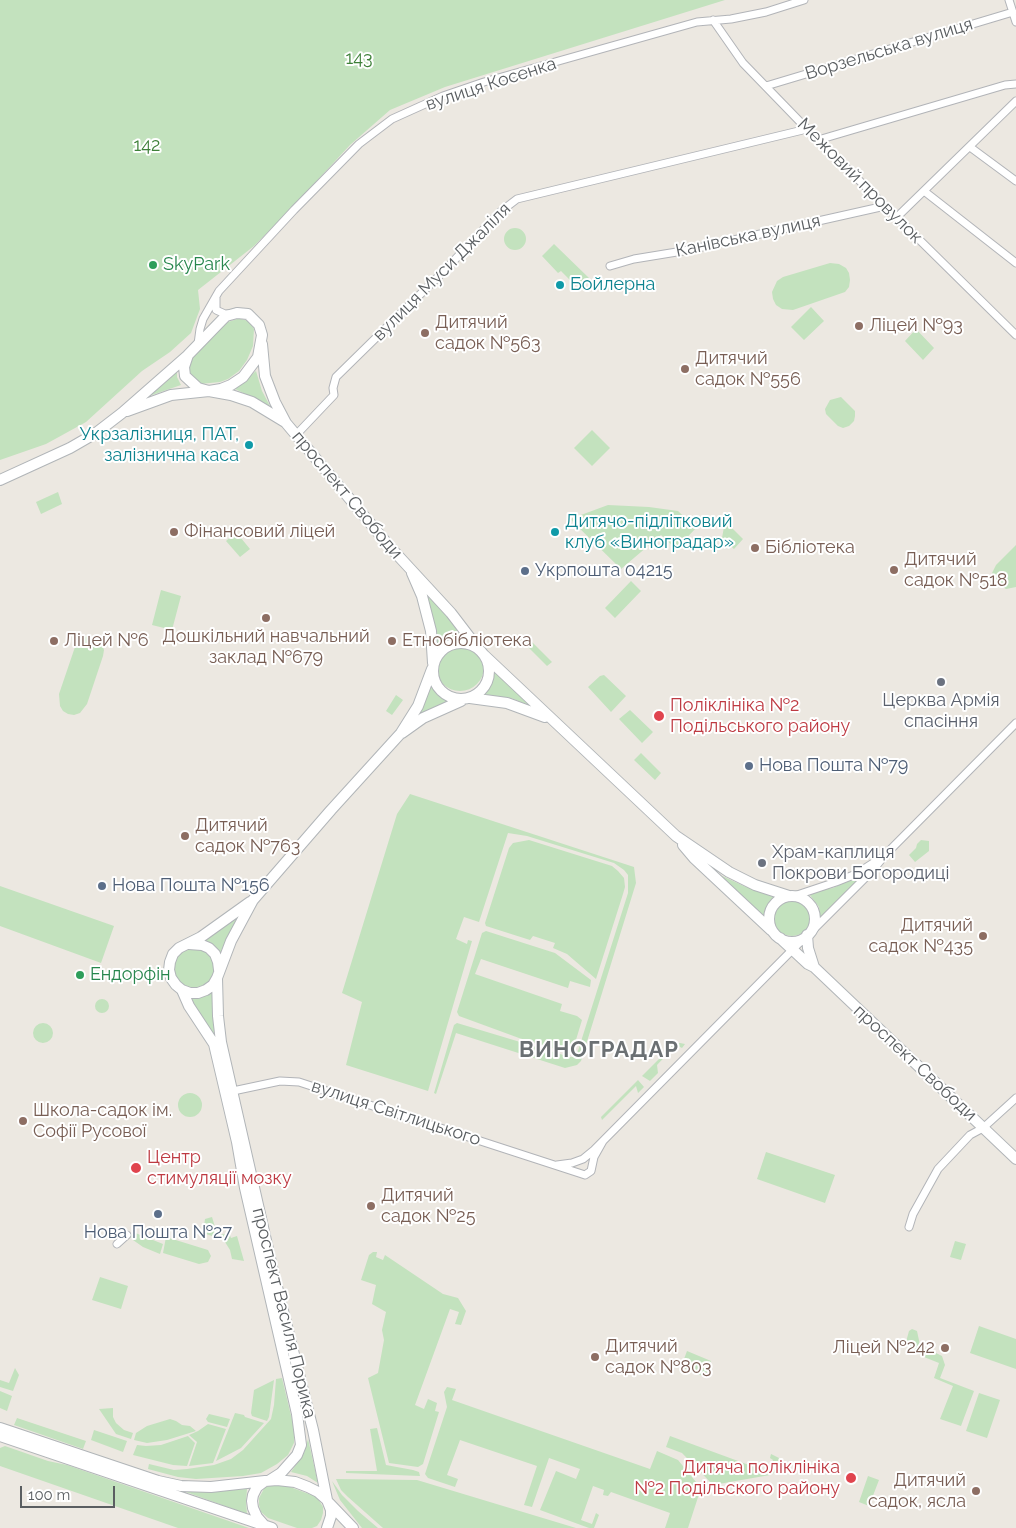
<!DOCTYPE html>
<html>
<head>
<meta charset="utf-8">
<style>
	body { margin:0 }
	#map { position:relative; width:1016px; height:1528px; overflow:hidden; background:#ece8e1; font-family:Raleway,sans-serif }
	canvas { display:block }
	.scale { position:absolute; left:20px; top:1486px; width:95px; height:22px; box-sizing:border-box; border:2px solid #5a5e61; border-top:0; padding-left:6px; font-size:15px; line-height:18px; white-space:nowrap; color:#5a5e61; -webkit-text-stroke:4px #fff; paint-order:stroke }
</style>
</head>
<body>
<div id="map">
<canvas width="1016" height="1528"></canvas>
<div class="scale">100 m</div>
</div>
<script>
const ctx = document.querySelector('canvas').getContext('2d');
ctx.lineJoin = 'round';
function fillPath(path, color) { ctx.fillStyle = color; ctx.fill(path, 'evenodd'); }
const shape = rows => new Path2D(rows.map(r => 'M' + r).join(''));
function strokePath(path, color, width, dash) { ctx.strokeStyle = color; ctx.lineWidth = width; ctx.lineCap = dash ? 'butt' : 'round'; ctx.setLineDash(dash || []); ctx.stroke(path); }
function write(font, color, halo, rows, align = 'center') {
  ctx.font = font + ' Raleway,sans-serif'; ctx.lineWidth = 4; ctx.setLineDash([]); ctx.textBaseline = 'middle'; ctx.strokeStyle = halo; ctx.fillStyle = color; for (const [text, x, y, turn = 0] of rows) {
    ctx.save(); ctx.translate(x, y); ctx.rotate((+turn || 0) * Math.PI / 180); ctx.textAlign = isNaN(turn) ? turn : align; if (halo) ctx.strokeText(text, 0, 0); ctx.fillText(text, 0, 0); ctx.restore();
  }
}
const green = shape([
	[0,0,725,0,445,87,390,110,350,145,288,212,254,246,198,290,200,309,191,333,170,352,142,371,86,422,46,444,0,460],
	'504 239a11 11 0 1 1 22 0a11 11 0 1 1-22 0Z',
	[554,244,589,278,581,286,578,283,576,286,561,271,558,273,542,256],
	[830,263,839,264,846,268,849,273,850,280,849,287,845,292,793,310,782,309,776,305,773,299,772,292,777,281,783,277],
	[811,307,824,321,804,340,791,327],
	[237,319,241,319,249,321,254,329,253,346,247,360,239,371,228,379,220,382,200,384,192,378,188,371,190,360,228,322],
	[916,329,934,348,923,360,905,341],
	[177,369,177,377,181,385,149,396],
	[256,371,262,391,270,406,235,389],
	[841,397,855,411,855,416,854,421,849,426,843,428,838,426,826,414,825,409,830,400],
	[592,430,610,448,592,466,574,448],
	[58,492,62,504,41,514,36,502],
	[608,505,649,507,678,511,696,528,676,549,661,535,621,569,570,519],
	[727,523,743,539,734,549,722,538,724,527],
	[236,532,250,549,240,557,226,541],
	[1016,545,1016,587,1006,589,999,585,995,580,992,573,996,565],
	[631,581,641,591,615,618,605,608],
	[161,590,181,596,172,630,152,625],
	[426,590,468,640,453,640,443,644,439,648,437,647,435,628],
	[89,636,100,639,104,650,103,656,87,704,80,713,74,715,68,714,63,711,60,706,59,694,75,647,83,637],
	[528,638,552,662,547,666,523,642],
	'436 667a24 24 0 1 1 48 0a24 24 0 1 1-48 0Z',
	[492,668,536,708,511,698,485,695,483,693,491,681],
	[604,675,626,696,611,712,588,687,600,676],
	[431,680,434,689,439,695,449,702,415,721],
	[396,695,403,700,392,715,386,711],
	[630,710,653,732,642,743,619,719],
	[641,753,661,773,655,780,634,760],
	[410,794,634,867,636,883,581,1061,577,1065,565,1068,456,1033,436,1094,434,1093,454,1025,457,1023,570,1057,574,1057,577,1054,628,893,628,875,624,870,614,863,527,836,508,833,479,922,464,917,456,939,467,944,468,940,472,941,428,1091,346,1065,362,1002,342,993,397,814],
	[529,840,612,866,618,871,624,878,625,887,623,894,596,979,567,954,553,948,555,943,533,936,530,940,486,926,485,923,509,848,513,843],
	[921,840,929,841,929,851,915,862,909,855,916,848,917,844],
	[718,874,746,887,778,895,769,904,766,911,765,920,717,876],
	[862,874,863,877,820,919,819,907,810,895,810,892,833,888],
	[0,886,114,926,101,963,0,926],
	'773 917a19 19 0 1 1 38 0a19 19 0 1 1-38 0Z',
	[241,910,220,953,202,940,213,935],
	[486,931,555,953,591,980,590,987,570,981,568,988,481,959,475,974,562,1004,560,1011,577,1016,582,1020,572,1053,568,1053,519,1038,459,1016,457,1012,482,933],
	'174 969a20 20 0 1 1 40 0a20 20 0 1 1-40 0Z',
	[212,990,217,1045,191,998,203,997],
	'95 1006a7 7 0 1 1 14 0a7 7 0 1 1-14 0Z',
	'33 1033a10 10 0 1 1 20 0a10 10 0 1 1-20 0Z',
	[680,1043,685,1044,682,1048,676,1045,657,1065,658,1073,650,1081,642,1076,674,1044],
	[638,1080,644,1087,638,1093,636,1086,602,1120,601,1117],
	'178 1105a12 12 0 1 1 24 0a12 12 0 1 1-24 0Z',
	[766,1152,835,1175,825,1203,757,1179],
	[212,1217,215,1227,219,1228,220,1235,229,1233,231,1238,237,1236,244,1261,232,1259,230,1250,225,1242,221,1239,203,1233,205,1219],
	[133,1232,163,1244,160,1254,143,1247,133,1240,130,1236],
	[166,1237,208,1250,211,1256,208,1262,199,1264,163,1253],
	[955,1241,966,1244,961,1260,950,1257],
	[373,1252,377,1252,376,1257,383,1260,385,1255,443,1294,458,1298,466,1311,461,1325,455,1324,459,1312,450,1309,415,1405,424,1409,428,1399,437,1403,435,1411,439,1412,423,1464,418,1467,389,1463,368,1378,378,1373,384,1340,382,1330,386,1312,372,1304,376,1285,361,1280,369,1255],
	[100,1277,128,1286,121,1309,92,1300],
	[979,1326,1016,1339,1016,1369,970,1353],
	[912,1329,917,1331,920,1345,942,1356,945,1365,940,1378,974,1391,961,1426,940,1419,953,1386,934,1378,939,1363,924,1357,906,1342,909,1331],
	[687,1351,711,1361,705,1377,681,1367],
	[15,1368,19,1375,13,1391,0,1387,0,1380,9,1383],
	[282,1378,294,1428,294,1443,288,1455,277,1464,261,1473,243,1476,196,1479,178,1477,148,1469,149,1464,174,1470,187,1469,214,1465,231,1459,243,1450,271,1419,274,1405,276,1379],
	[274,1380,269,1417,267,1421,252,1416,251,1413,254,1390],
	[447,1387,456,1389,452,1400,650,1469,657,1451,678,1460,701,1488,688,1528,665,1528,670,1513,611,1492,608,1496,603,1495,604,1490,593,1486,581,1520,592,1524,596,1513,599,1515,594,1528,589,1528,540,1510,556,1471,576,1479,580,1469,549,1458,532,1507,524,1505,537,1466,460,1440,447,1475,458,1479,455,1487,428,1478,425,1474,447,1407,444,1392],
	[0,1391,12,1396,7,1411,0,1408],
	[979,1393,1000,1400,987,1438,966,1431],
	[113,1408,113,1417,116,1423,124,1430,133,1433,131,1439,116,1434,99,1409],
	[235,1413,244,1415,245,1417,264,1423,241,1448,216,1461],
	[209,1414,230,1419,227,1427,208,1422,206,1419],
	[17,1418,86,1441,83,1449,14,1425],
	[170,1419,176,1421,182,1425,190,1426,196,1431,167,1440,147,1443,134,1440,136,1433,147,1426],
	[208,1424,226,1429,213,1463,189,1466,197,1442,189,1435,198,1431],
	[377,1428,386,1465,413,1470,419,1472,420,1476,346,1473,346,1471,377,1471,370,1429],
	[94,1430,127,1441,123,1452,91,1440],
	[188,1436,195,1443,187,1466,173,1465,133,1455,137,1445,146,1446,161,1445],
	[670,1436,768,1472,773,1460,770,1458,771,1454,779,1458,779,1463,776,1472,770,1475,713,1485,682,1453,666,1447],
	[308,1439,318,1483,307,1476,291,1472,304,1453],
	[5,1446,48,1461,67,1465,249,1528,178,1528,0,1466,0,1448],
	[868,1476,879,1480,869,1506,859,1502],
	[336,1479,417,1480,576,1528,383,1528,348,1497,341,1490],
	[332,1481,342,1495,358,1511,378,1528,362,1528,340,1500],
	[282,1484,317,1497,323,1507,323,1513,321,1520,317,1526,312,1528,297,1528,268,1518,261,1512,259,1505,259,1498,265,1487],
	[247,1489,246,1502,247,1514,186,1492]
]);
const street = shape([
	[1009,0,1016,22],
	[713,20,743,63,807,129,1016,335],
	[766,86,1013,12],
	[818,140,1005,85,1016,84],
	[970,147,1016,181],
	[924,191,1016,263],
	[897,217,1016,101],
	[610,266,634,259,689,250,885,206],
	[216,298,216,310,225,314,230,314],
	[198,344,200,329,203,319,219,291,294,210,359,144,392,119,443,96,484,82,697,22,731,19,766,12,804,0],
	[296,435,334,395,333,388,336,377,444,271,500,212,517,199,807,129],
	[794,896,836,882,856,874,881,858],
	[811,932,873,870,885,855,1016,723],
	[233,1091,280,1081,299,1082,582,1174,585,1175,591,1171,594,1157,603,1141],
	[557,1165,572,1163,583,1159,594,1150,807,935],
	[909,1227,913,1214,938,1169,970,1135,983,1128,1016,1098],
	[117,1244,127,1235]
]);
const secondary = shape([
	[237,313,248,314,259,325,262,335,258,357,243,377,231,385,221,389,209,391,198,388,185,376,184,367,188,355,221,321,226,316,237,313],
	[262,344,265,376,275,402,286,423,391,548,451,613,477,647],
	[127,411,171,395,209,391,231,395,252,402,285,422],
	[0,480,70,448,96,433,122,413,187,356],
	[412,573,422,596,431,631,433,663],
	'433 671a28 28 0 1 1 56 0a28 28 0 1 1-56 0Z',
	[484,655,676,836,729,872,755,885,789,896],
	[470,698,507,703,545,717],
	[402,733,423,718,461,701],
	[683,845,694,858,771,930],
	'769 919a23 23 0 1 1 46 0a23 23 0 1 1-46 0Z',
	[807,935,808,948,814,967],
	[780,938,808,964,814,967,1016,1159],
	[189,944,202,945,209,948,215,954,218,962,219,970],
	[217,978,213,985,206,990,198,993,190,993,182,990,176,985,171,978,169,970,170,962,173,954,179,948,201,937,250,902],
	[182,990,189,1006,214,1044,237,1142,245,1188,297,1414,301,1445,297,1455,281,1473,270,1480],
	[0,1428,158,1481,181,1486,211,1487,265,1481],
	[0,1436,272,1528],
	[327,1500,313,1430,273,1271,221,1042,218,1016,217,978,231,941,253,900,331,810,401,733,418,706,432,669],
	[329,1503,353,1528],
	[264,1525,257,1517,253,1508,252,1501,253,1495,257,1487,265,1481,277,1480,295,1482,308,1487,318,1492,327,1500,331,1510,331,1516,327,1528]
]);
const markers = [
	[153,265,5,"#2e9e5b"],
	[560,285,5,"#0f9aa8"],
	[859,326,5,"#8d6e63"],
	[425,333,5,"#8d6e63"],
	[685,369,5,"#8d6e63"],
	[249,445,5,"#0f9aa8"],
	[174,532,5,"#8d6e63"],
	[555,532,5,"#0f9aa8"],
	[755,548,5,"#8d6e63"],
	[894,570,5,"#8d6e63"],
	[525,571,5,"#5c6f8a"],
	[266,618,5,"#8d6e63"],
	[54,641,5,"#8d6e63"],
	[392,641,5,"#8d6e63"],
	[941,682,5,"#6b7280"],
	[659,716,6,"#e0444e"],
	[749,766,5,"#5c6f8a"],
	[185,836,5,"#8d6e63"],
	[762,863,5,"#6b7280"],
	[102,886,5,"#5c6f8a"],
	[983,936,5,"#8d6e63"],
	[80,975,5,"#2e9e5b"],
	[23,1121,5,"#8d6e63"],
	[136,1168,6,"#e0444e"],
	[371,1206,5,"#8d6e63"],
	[158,1214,5,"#5c6f8a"],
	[945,1348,5,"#8d6e63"],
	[595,1357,5,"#8d6e63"],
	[851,1478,6,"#e0444e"],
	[976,1491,5,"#8d6e63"]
];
const streetNames = [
	["Ворзельська вулиця",889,49,-17],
	["вулиця Косенка",491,84,-18],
	["Межовий провулок",860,181,45],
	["Канівська вулиця",748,236,-12],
	["вулиця Муси Джаліля",442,272,-45],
	["проспект Свободи",347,495,50],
	["проспект Свободи",915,1063,43],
	["вулиця Світлицького",396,1113,18],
	["проспект Василя Порика",284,1313,76]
];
const parkNames = [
	["143",359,59],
	["142",147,146]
];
const leisureNames = [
	["SkyPark",163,265],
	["Ендорфін",90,975]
];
const cultureNames = [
	["Бойлерна",570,285],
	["Укрзалізниця, ПАТ,",239,435,"right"],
	["залізнична каса",239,456,"right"],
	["Дитячо-підлітковий",565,522],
	["клуб «Виноградар»",565,543]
];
const educationNames = [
	["Дитячий",435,323],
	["садок №563",435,344],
	["Ліцей №93",869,326],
	["Дитячий",695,359],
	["садок №556",695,380],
	["Фінансовий ліцей",184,532],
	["Бібліотека",765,548],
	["Дитячий",904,560],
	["садок №518",904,581],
	["Дошкільний навчальний",266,637,"center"],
	["заклад №679",266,658,"center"],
	["Ліцей №6",64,641],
	["Етнобібліотека",402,641],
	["Дитячий",195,826],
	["садок №763",195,847],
	["Дитячий",973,926,"right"],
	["садок №435",973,947,"right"],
	["Школа-садок ім.",33,1111],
	["Софії Русової",33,1132],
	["Дитячий",381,1196],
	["садок №25",381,1217],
	["Дитячий",605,1347],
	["садок №803",605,1368],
	["Ліцей №242",935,1348,"right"],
	["Дитячий",966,1481,"right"],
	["садок, ясла",966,1502,"right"]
];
const serviceNames = [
	["Укрпошта 04215",535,571],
	["Нова Пошта №79",759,766],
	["Нова Пошта №156",112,886],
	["Нова Пошта №27",158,1233,"center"]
];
const worshipNames = [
	["Церква Армія",941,701],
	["спасіння",941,722],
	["Храм-каплиця",772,853,"left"],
	["Покрови Богородиці",772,874,"left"]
];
const healthNames = [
	["Поліклініка №2",670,706],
	["Подільського району",670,727],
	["Центр",147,1158],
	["стимуляції мозку",147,1179],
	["Дитяча поліклініка",840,1468,"right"],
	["№2 Подільского району",840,1489,"right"]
];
const districtNames = [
	["ВИНОГРАДАР",599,1050]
];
fillPath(green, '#c3e2be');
strokePath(street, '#b2b4b8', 9);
strokePath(secondary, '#b1b5b8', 12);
strokePath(street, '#fff', 7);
strokePath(secondary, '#fff', 10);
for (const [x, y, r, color] of markers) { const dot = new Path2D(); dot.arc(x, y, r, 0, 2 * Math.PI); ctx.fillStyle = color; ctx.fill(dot); strokePath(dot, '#fff', 2); }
write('18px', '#5a5e61', '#fff', streetNames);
write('18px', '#3e8039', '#fff', parkNames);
write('18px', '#27864d', '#fff', leisureNames, 'left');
write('18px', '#0d838f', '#fff', cultureNames, 'left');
write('18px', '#785e54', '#fff', educationNames, 'left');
write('18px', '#4e5e75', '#fff', serviceNames, 'left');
write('18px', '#5b616d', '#fff', worshipNames);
write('18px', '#be3a42', '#fff', healthNames, 'left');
ctx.letterSpacing = '1px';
write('bold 22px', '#6b7073', '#fff', districtNames);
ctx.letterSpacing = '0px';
</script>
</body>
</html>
